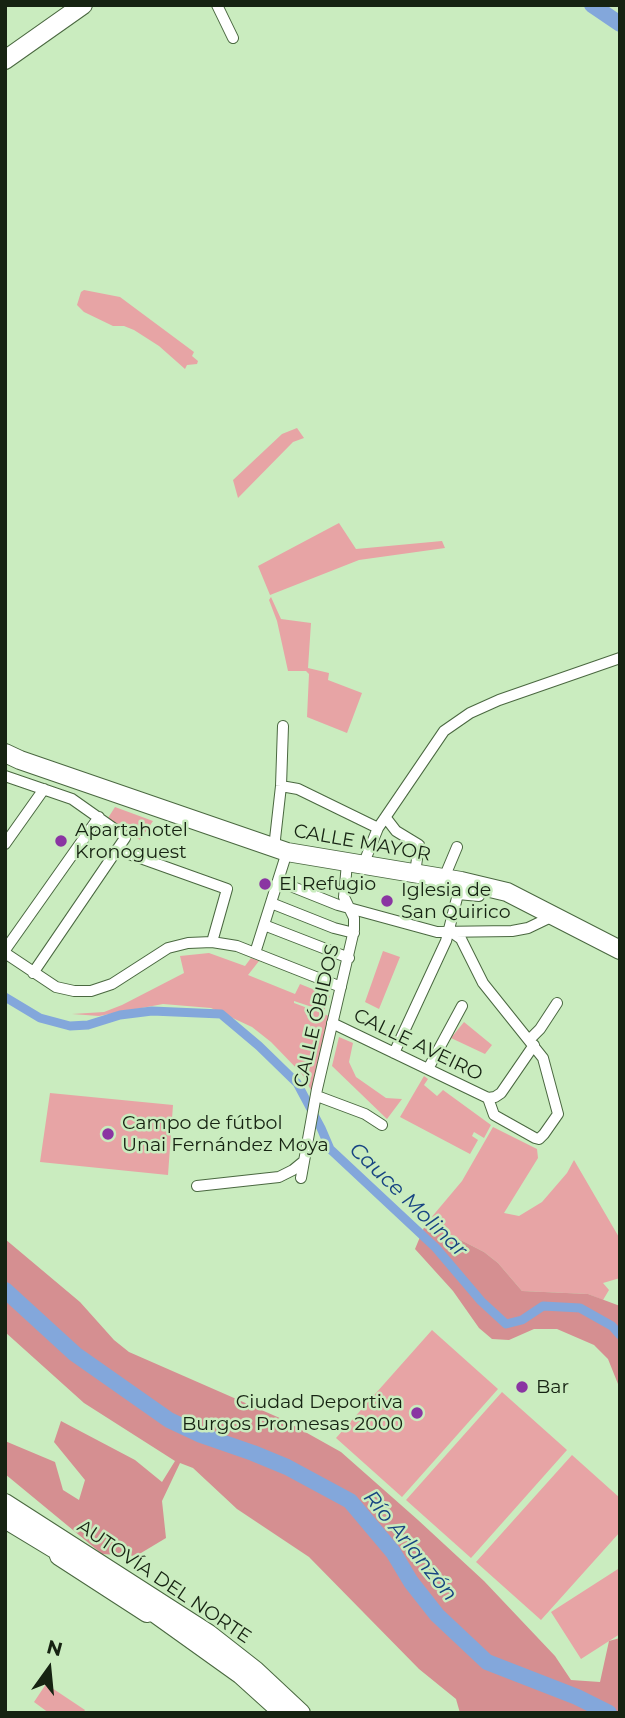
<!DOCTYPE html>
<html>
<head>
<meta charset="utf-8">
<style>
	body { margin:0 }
	#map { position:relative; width:625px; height:1718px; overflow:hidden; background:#caecbf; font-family:Montserrat,sans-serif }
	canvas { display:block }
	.frame { position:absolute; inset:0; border:7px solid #162312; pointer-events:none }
	.north { position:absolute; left:14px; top:1634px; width:70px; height:70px; -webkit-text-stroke:5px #caecbf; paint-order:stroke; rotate:15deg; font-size:19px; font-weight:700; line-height:28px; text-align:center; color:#162312 }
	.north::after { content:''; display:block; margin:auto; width:24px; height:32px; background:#162312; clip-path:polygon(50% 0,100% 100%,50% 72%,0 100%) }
</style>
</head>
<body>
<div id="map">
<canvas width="625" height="1718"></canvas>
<div class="frame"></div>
<div class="north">N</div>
</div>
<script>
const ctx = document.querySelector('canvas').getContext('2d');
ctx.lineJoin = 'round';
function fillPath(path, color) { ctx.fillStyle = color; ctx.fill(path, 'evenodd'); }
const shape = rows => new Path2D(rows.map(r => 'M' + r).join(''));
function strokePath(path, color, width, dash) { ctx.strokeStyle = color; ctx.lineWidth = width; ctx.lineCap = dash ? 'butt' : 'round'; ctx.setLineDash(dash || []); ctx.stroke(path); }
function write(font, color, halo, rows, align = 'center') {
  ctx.font = font + ' Montserrat,sans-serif'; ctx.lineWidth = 5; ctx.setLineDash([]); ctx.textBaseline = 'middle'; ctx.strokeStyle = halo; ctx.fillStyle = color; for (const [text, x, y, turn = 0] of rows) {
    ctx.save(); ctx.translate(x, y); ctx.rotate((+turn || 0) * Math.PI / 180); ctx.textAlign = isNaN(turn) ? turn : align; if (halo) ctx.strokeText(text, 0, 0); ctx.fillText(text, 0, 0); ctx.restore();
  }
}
const green = shape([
	[84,290,120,297,194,352,192,356,198,361,197,364,187,365,185,369,159,346,134,330,124,326,113,326,84,312,77,305,81,292],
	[297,428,304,438,293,442,238,498,233,480,282,434],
	[339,523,356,549,442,541,445,548,359,560,270,595,258,566],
	[271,597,281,619,311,623,308,668,329,673,328,680,362,693,347,733,307,717,309,674,306,671,288,671,277,621,269,600],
	[115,807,153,821,140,840,108,818],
	[383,951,400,957,379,1009,365,1002],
	[209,953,245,966,251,958,259,961,248,975,295,994,300,984,330,996,324,1011,294,1001,294,1003,329,1016,312,1092,302,1074,271,1042,252,1027,211,1008,163,1004,99,1016,72,1014,104,1012,122,1005,184,973,180,956],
	[464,1022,492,1045,485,1054,451,1038],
	[339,1037,353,1043,349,1062,356,1077,386,1098,402,1099,387,1119,332,1066],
	[424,1076,428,1079,424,1085,437,1096,443,1090,491,1125,484,1138,474,1132,472,1136,478,1140,470,1154,400,1117],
	[50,1093,173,1105,168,1175,40,1162],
	[493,1127,537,1149,538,1158,504,1213,519,1216,542,1202,567,1173,574,1160,620,1239,620,1278,603,1283,609,1290,603,1300,588,1294,522,1291,498,1263,484,1252,451,1235,425,1225,462,1181],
	[432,1330,498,1389,402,1497,336,1438],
	[502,1392,567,1450,471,1558,406,1500],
	[572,1455,620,1498,620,1532,541,1620,476,1562],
	[618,1569,620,1573,620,1634,581,1659,551,1612],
	[46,1684,85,1710,83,1713,49,1713,34,1702]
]);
const forest = shape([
	[425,1225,451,1235,484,1252,498,1263,522,1291,588,1294,620,1306,620,1389,608,1359,594,1345,557,1329,534,1329,509,1340,492,1339,479,1328,453,1291,415,1249],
	[5,1239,80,1302,114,1340,129,1352,282,1419,341,1452,418,1520,484,1581,555,1656,571,1680,600,1682,609,1641,620,1638,620,1713,460,1713,456,1699,419,1669,309,1557,237,1509,193,1468,180,1463,162,1501,166,1538,136,1556,102,1554,5,1474,5,1441,55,1462,63,1490,79,1500,85,1480,54,1442,61,1421,135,1460,162,1482,175,1461,84,1403,5,1332]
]);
const canal = shape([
	[5,997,40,1018,70,1026,88,1025,120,1015,152,1011,221,1014,259,1046,297,1083,321,1128,330,1149,436,1248,481,1301,506,1324,522,1320,543,1306,580,1308,612,1326,620,1335]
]);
const river = shape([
	[592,5,620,24],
	[5,1290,75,1354,169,1420,201,1435,253,1453,287,1467,350,1501,393,1552,411,1582,437,1615,487,1662,577,1697,609,1713]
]);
const street = shape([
	[217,5,233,38],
	[5,776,72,799,123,835,125,838,33,973],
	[281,786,298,789,378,828],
	[386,818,396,831,419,845,415,873],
	[5,844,44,789],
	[274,848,281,786,283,726],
	[118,850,227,889,212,942],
	[363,865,378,828,444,731,470,713,499,700,620,658],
	[444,878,457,847],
	[278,881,338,905,437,932,512,931,528,928,553,916],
	[271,903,334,928,354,933],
	[264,925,349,958],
	[450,931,461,939,483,983,543,1058,558,1114,544,1134,539,1139,535,1138,494,1115,488,1098],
	[5,950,99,817],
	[5,953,56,987,74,991,91,991,112,984,168,948,188,943,212,942,237,946,341,987],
	[255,953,287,852],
	[332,1023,488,1098],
	[530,1039,540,1029,557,1003],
	[394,1053,446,941,458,894,479,896],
	[428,1069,462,1006],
	[317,1096,365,1114,382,1125],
	[488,1098,495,1097,501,1093,534,1045],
	[301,1178,317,1089,354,930,354,918,344,897,347,863],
	[197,1186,279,1177,293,1170,304,1161]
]);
const highway = shape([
	[5,60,83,5],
	[5,753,20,760,287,852,461,881,507,892,620,950],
	[5,1503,209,1634,255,1670,301,1713],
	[5,1519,71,1559],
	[59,1556,147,1613],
	[139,1602,241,1675,283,1713]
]);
const markers = [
	[61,841,7,"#8a35a2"],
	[265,884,7,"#8a35a2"],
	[387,901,7,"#8a35a2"],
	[108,1134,7,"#8a35a2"],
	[522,1387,7,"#8a35a2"],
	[417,1413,7,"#8a35a2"]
];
const poiNames = [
	["Apartahotel",75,830],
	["Kronoguest",75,852],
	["El Refugio",279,884],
	["Iglesia de",401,890],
	["San Quirico",401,912],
	["Campo de fútbol",122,1123],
	["Unai Fernández Moya",122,1145],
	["Bar",536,1387],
	["Ciudad Deportiva",403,1402,"right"],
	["Burgos Promesas 2000",403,1424,"right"]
];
const streetNames = [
	["CALLE MAYOR",362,843,10],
	["CALLE ÓBIDOS",317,1016,-77],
	["CALLE AVEIRO",418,1045,26],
	["AUTOVÍA DEL NORTE",164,1582,34]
];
const waterNames = [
	["Cauce Molinar",408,1200,44],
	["Río Arlanzón",410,1546,51]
];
fillPath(green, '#e7a4a5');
fillPath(forest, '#d58f91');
strokePath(canal, '#83a7db', 9);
strokePath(river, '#83a7db', 16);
strokePath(street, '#4a6840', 12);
strokePath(highway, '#4a6840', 20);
strokePath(street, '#fff', 10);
strokePath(highway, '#fff', 18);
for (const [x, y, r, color] of markers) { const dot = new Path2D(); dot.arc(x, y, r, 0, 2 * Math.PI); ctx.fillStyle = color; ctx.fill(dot); strokePath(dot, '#caecbf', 2.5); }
write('19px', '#162312', '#caecbf', poiNames, 'left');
write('19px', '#162312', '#caecbf', streetNames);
write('italic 21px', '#174482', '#caecbf', waterNames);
</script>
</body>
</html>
